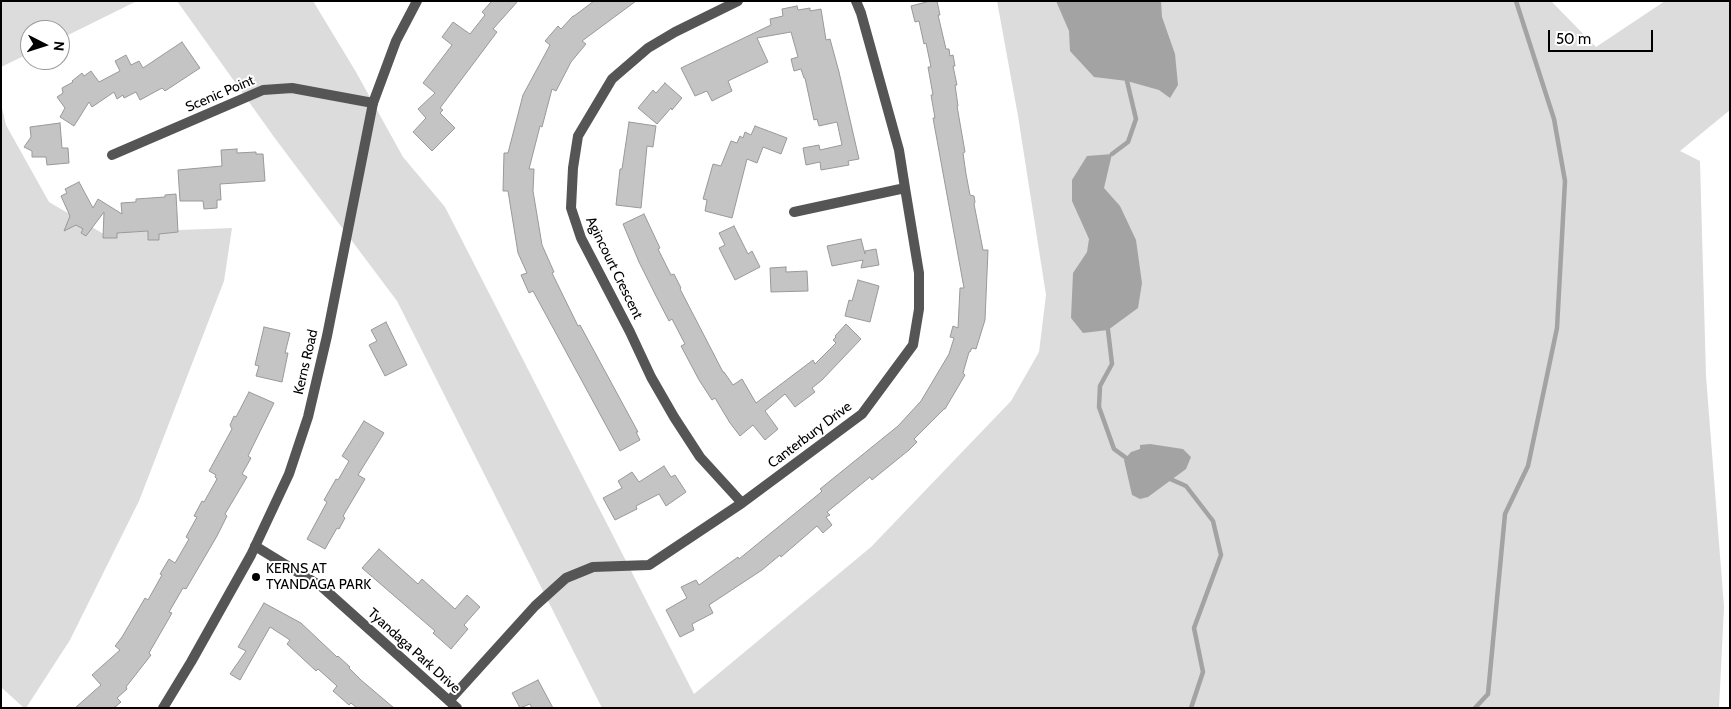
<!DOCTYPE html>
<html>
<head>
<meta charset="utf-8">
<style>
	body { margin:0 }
	#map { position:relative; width:1731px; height:709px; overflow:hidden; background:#fff; font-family:Cabin,sans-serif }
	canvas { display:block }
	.frame { position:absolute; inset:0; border:2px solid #000; pointer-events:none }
	.north { position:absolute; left:20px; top:20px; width:50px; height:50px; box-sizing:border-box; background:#fff; border:1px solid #999; border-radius:50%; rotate:95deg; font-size:14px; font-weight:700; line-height:20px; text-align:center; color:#000 }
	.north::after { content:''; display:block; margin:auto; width:18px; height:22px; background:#000; clip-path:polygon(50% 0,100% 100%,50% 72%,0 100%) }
	.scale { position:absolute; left:1548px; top:30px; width:105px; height:22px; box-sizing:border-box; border:2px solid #000; border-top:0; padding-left:6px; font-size:15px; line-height:18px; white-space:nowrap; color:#000; -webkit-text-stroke:4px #fff; paint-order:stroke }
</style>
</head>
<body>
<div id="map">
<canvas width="1731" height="709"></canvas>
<div class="frame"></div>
<div class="north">N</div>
<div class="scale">50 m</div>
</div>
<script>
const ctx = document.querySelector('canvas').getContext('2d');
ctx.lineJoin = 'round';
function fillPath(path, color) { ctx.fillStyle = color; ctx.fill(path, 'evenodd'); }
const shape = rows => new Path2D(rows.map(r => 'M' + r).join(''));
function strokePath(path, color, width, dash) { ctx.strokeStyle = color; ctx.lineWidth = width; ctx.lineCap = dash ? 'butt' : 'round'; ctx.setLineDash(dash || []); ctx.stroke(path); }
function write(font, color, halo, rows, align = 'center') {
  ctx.font = font + ' Cabin,sans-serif'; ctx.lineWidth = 4; ctx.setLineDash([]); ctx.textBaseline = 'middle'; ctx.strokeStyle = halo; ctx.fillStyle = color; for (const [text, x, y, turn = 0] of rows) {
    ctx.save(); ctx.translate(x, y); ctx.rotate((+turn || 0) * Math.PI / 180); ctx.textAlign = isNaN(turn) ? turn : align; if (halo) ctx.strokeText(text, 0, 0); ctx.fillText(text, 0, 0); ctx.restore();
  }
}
const green = shape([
	[1,1,137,1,60,39,60,30,30,30,30,53,1,67],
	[177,1,313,1,356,72,403,157,445,207,694,694,871,547,1011,401,1039,352,1046,295,1018,116,997,1,1551,1,1596,47,1665,1,1730,1,1730,110,1680,151,1700,161,1706,376,1724,607,1719,708,602,708,397,301,274,137],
	[1,104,6,125,49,202,102,233,232,228,224,281,139,501,70,640,26,708,24,708,1,687]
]);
const water = shape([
	[1056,1,1161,1,1162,17,1175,54,1178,85,1170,98,1159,90,1127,81,1094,77,1070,51,1069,31],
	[1112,154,1104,188,1120,206,1136,240,1142,283,1138,308,1108,330,1083,333,1071,318,1073,273,1087,252,1089,239,1072,201,1072,180,1087,156],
	[1150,444,1183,449,1191,457,1186,469,1148,497,1140,499,1132,495,1124,460,1131,452,1140,449,1140,445]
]);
const stream = shape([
	[1112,154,1128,142,1136,119,1127,81],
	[1108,330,1112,364,1100,386,1099,407,1114,449,1129,460],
	[1168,478,1186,486,1213,521,1221,555,1194,628,1203,672,1191,708],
	[1475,708,1488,694,1505,514,1528,466,1557,328,1565,181,1554,119,1516,1]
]);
const building = shape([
	[492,1,518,1,493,29,497,32,440,108,443,110,440,113,455,128,432,151,413,132,426,118,418,109,435,93,423,83,452,45,442,37,453,22,470,34,485,15,482,12,492,1],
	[594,1,636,1,582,41,586,44,571,62,556,91,552,89,542,127,540,126,529,169,534,169,533,191,542,245,554,272,552,273,578,326,580,325,638,432,636,432,640,440,620,451,533,291,529,293,521,275,527,273,518,253,508,191,503,191,504,153,508,153,523,95,550,45,545,41,558,26,561,29,573,16,574,16,594,1],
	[930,1,937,1,940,15,938,15,946,49,949,49,950,56,953,55,955,66,953,66,957,85,955,85,958,106,957,106,965,152,963,153,966,174,970,195,974,196,975,202,974,204,983,250,988,250,985,320,976,349,972,348,970,352,969,352,963,373,965,375,945,409,944,409,914,439,917,442,909,450,872,480,870,477,827,512,830,515,826,517,832,525,823,533,817,526,781,557,780,555,762,570,709,605,713,613,692,624,694,630,680,637,666,610,687,598,681,587,696,580,699,585,738,557,739,559,820,493,822,491,820,489,898,426,921,401,949,354,954,338,950,337,953,326,958,328,960,288,964,288,933,118,935,118,931,95,933,95,928,67,931,67,926,43,924,44,919,21,915,22,911,6,930,1],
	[797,6,798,10,810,8,810,11,821,9,826,40,830,39,839,72,859,159,848,161,849,165,821,170,820,162,806,165,803,148,819,145,820,150,842,145,837,122,819,126,817,119,814,120,805,78,804,78,801,69,794,71,791,59,798,57,791,32,757,38,768,62,728,81,732,91,712,101,707,91,695,96,681,68,771,25,770,19,783,16,782,9,797,6],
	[182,42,200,68,165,91,162,88,140,100,136,92,124,98,123,95,117,99,114,92,92,107,89,102,74,126,60,117,65,108,57,97,63,93,62,88,73,82,72,81,82,73,84,76,91,71,99,82,120,71,115,61,126,55,131,65,139,61,143,68,182,42],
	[665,83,682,98,672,110,671,108,657,124,638,108,653,90,656,93,665,83],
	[629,122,656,126,653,147,647,146,641,208,616,205,620,169,622,169,629,122],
	[60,123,62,148,68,148,69,163,47,165,46,157,32,157,32,151,24,147,31,137,30,127,60,123],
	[755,126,787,138,781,154,763,147,757,163,747,159,732,218,705,211,707,200,703,199,713,164,721,166,731,141,737,143,740,136,743,138,745,132,751,135,755,126],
	[237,149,237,153,256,152,256,154,263,154,265,181,220,184,221,200,217,200,217,208,204,209,203,201,180,201,178,170,222,166,221,150,237,149],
	[79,182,93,208,98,199,122,214,121,203,136,202,136,199,165,197,165,195,176,194,178,232,159,234,159,240,148,240,148,231,117,233,117,238,103,238,104,212,86,236,81,233,83,229,76,225,64,231,70,216,61,196,67,193,65,189,79,182],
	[644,214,660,248,658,249,671,275,674,274,681,288,680,289,723,372,724,372,733,385,742,379,756,403,813,360,815,364,836,343,833,340,836,337,835,336,846,324,861,339,822,380,812,388,815,392,795,407,785,394,765,411,778,429,765,440,753,425,740,436,730,423,715,398,712,400,699,380,681,346,685,344,672,319,669,321,656,296,639,262,623,224,644,214],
	[734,226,748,254,752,251,760,267,735,280,719,248,725,245,719,233,734,226],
	[861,239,865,254,865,251,876,249,879,265,861,268,863,260,832,266,827,246,861,239],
	[786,267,786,272,807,271,808,291,771,292,770,268,786,267],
	[858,280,879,286,870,322,845,316,849,300,852,301,858,280],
	[386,322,407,365,385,376,369,345,377,341,371,330,386,322],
	[264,327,290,333,285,353,288,353,282,382,256,376,259,366,255,365,264,327],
	[249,392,274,403,248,456,251,458,242,474,247,477,225,514,227,516,217,536,186,589,183,588,169,612,172,613,149,653,151,655,126,687,127,689,117,698,121,702,114,708,75,708,101,685,92,675,120,650,115,646,122,637,145,598,148,600,162,575,160,574,169,559,175,563,189,539,186,537,197,517,194,516,202,501,204,502,217,479,215,477,216,475,209,471,232,429,230,425,234,416,236,417,249,392],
	[364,421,384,433,358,475,365,479,343,516,345,518,339,529,337,528,325,549,307,539,327,502,324,500,336,479,338,480,349,461,342,456,364,421],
	[664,466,671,477,675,475,686,492,666,506,659,494,636,506,637,509,615,520,603,498,622,488,618,481,632,472,639,482,664,466],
	[379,549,418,584,422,579,455,609,467,595,480,607,464,625,468,629,451,649,433,633,435,631,362,568,379,549],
	[264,603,301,623,337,657,338,656,350,667,349,668,361,680,394,708,357,708,351,703,349,705,333,691,337,686,318,669,316,671,287,644,290,640,270,627,240,680,230,674,246,651,238,647,264,603],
	[538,680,553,708,532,708,530,704,520,708,512,693,538,680]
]);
const minor = shape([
	[738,1,675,32,648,48,612,79,578,136,573,168,571,208,581,238,630,332,651,377,674,417,700,457,742,503],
	[112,155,263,90,292,88,373,103],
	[794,212,905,188],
	[255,546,322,587,457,708],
	[449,701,535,606,566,578,593,567,649,565,742,503,862,414,913,345,919,309,919,273,905,188,899,150,861,13,856,1]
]);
const tertiary = shape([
	[163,708,191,662,251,555,289,474,308,417,327,336,373,103,396,41,417,1]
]);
const markers = [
	[256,577,5,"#000"]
];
const streetNames = [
	["Scenic Point",220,94,-23],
	["Agincourt Crescent",614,268,64],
	["Kerns Road",306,362,-77],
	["Canterbury Drive",810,435,-37],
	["Tyandaga Park Drive",414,651,42]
];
const poiNames = [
	["KERNS AT",266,569],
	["TYANDAGA PARK",266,585]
];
fillPath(green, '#dcdcdc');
fillPath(water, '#a3a3a3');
strokePath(stream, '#a3a3a3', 4.5);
fillPath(building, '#c4c4c4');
strokePath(building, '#999', 1);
strokePath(minor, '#555', 10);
strokePath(tertiary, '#555', 10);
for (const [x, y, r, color] of markers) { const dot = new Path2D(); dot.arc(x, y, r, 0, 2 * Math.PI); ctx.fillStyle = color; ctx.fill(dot); strokePath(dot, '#fff', 2); }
write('14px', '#000', '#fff', streetNames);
write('14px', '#000', '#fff', poiNames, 'left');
</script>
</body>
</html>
